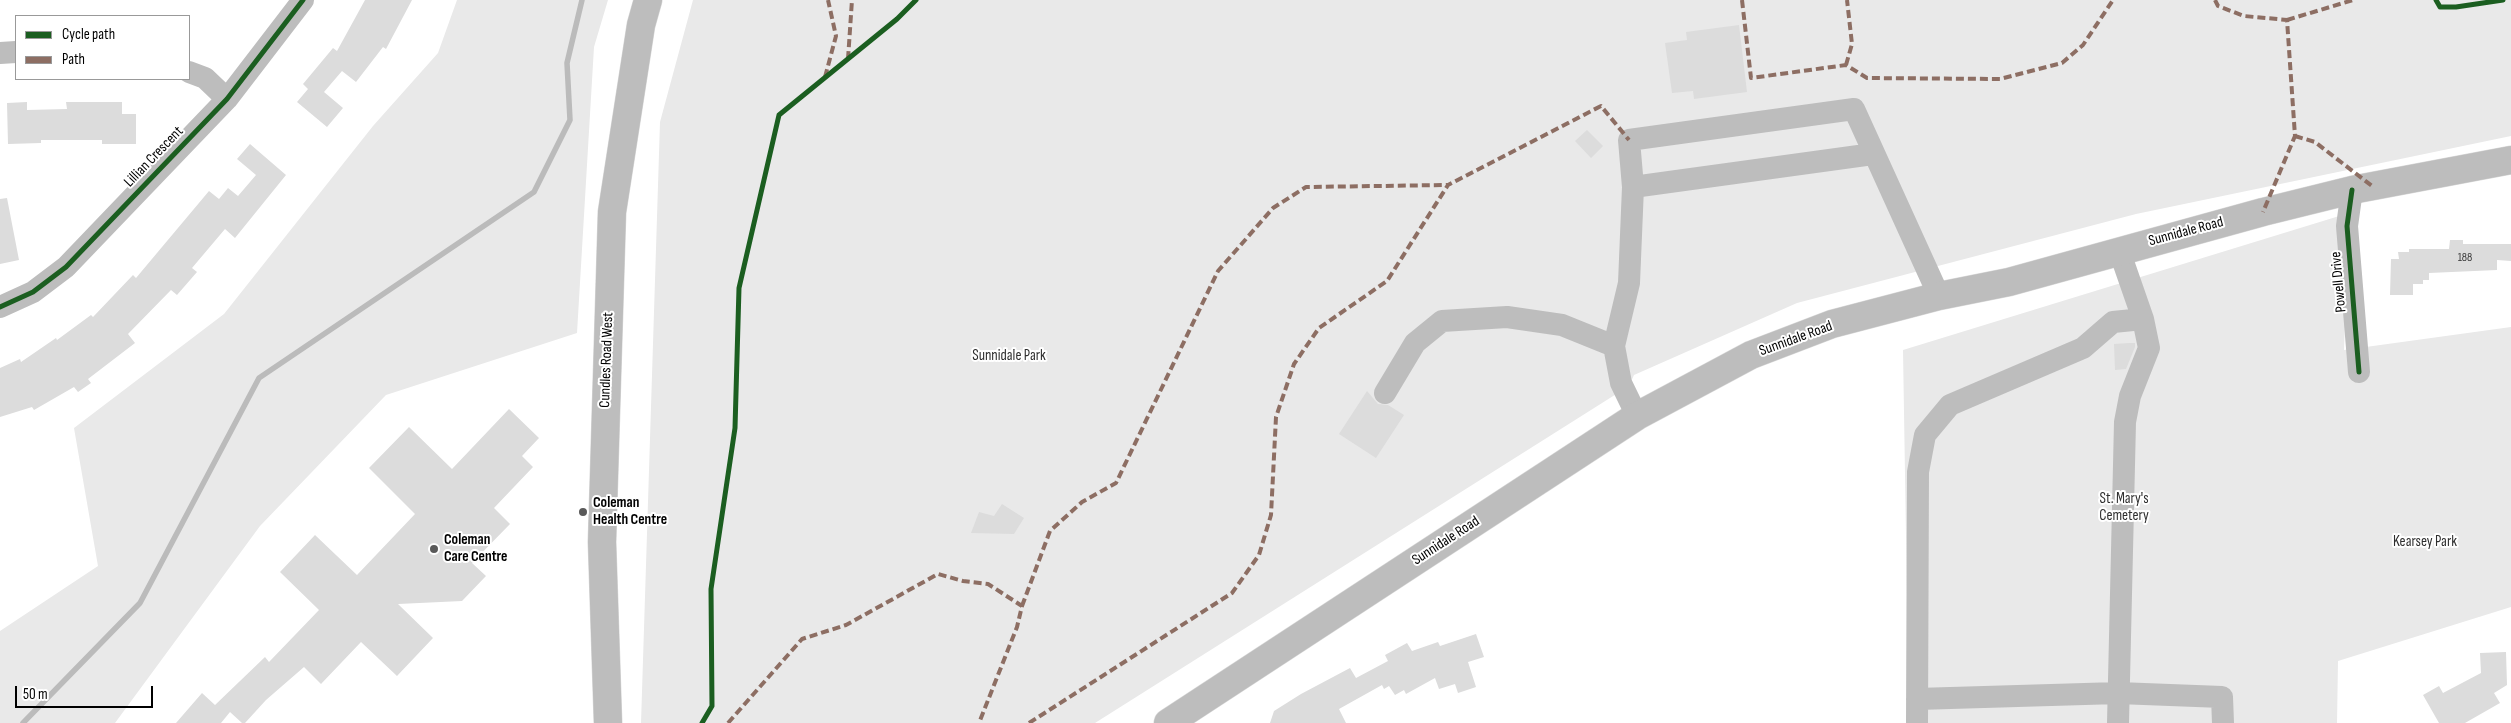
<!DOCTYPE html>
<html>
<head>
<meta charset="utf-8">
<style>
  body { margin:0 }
  #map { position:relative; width:2511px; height:723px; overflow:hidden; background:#fff; font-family:"Sofia Sans Condensed",sans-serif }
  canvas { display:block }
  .legend { position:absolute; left:15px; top:15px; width:175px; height:65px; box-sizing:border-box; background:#fff; border:1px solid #999; margin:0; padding:6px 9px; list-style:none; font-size:15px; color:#000 }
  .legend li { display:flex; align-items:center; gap:10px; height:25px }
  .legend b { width:25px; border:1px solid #999 }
  .scale { position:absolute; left:15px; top:686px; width:138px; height:22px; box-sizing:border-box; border:2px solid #000; border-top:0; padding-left:6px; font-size:15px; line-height:18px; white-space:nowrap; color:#000; -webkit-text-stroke:4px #fff; paint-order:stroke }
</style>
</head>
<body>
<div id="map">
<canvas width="2511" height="723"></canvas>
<ul class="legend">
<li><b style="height:6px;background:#1b5e20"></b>Cycle path</li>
<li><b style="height:6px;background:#8d6e63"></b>Path</li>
</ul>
<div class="scale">50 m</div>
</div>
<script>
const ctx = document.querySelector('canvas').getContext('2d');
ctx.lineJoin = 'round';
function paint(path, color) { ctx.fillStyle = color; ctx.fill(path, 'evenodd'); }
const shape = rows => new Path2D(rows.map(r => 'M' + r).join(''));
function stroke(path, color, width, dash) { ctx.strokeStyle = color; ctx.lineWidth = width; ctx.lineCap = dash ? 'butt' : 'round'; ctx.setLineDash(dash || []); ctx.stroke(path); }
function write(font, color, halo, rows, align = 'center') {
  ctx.font = font + ' "Sofia Sans Condensed",sans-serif'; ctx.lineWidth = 4; ctx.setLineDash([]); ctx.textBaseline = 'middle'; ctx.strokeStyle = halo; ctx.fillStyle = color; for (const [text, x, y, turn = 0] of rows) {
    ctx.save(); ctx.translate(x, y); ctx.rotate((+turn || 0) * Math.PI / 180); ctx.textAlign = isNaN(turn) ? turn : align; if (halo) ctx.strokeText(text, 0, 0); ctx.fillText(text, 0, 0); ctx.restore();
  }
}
paint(shape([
  [457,0,608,0,594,47,577,333,386,395,260,526,115,723,0,723,0,631,98,566,74,428,224,314,373,126,438,53],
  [693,0,2511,0,2511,136,2136,214,1797,303,1634,375,1629,386,1095,723,641,723,660,122],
  [2349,213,2344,350,2511,327,2511,607,2338,661,2337,723,1909,723,1903,350]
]), '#e9e9e9');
stroke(shape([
  [23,723,140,603,259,378,534,192,570,120,567,63,582,0]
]), '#bbb', 5.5);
paint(shape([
  [365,0,412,0,386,49,383,47,356,82,342,71,324,92,343,108,327,127,297,102,308,89,303,84,333,48,337,51],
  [1739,25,1747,92,1694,99,1693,91,1672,93,1665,43,1687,40,1686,32],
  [27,102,27,110,67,109,66,102,122,102,122,114,136,114,136,144,102,144,102,140,41,140,41,143,8,144,7,103],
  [1587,130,1603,146,1591,158,1575,141],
  [250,144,286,175,235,238,225,229,192,268,197,272,177,295,171,290,128,334,135,343,88,379,91,383,78,392,74,387,34,410,32,407,0,417,0,368,20,359,21,362,56,338,57,340,91,315,93,317,133,275,136,278,209,191,219,199,228,188,238,196,256,175,237,159],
  [7,198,19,260,0,264,0,199],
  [2450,240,2463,240,2463,244,2511,244,2511,261,2497,260,2497,270,2429,273,2429,280,2423,280,2423,284,2413,284,2413,295,2390,295,2391,259,2399,259,2398,252,2409,252,2409,249,2449,249],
  [2129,343,2135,343,2135,347,2126,369,2115,370,2114,344],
  [1367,391,1378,404,1388,405,1404,415,1376,458,1339,434],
  [509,409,539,438,522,456,533,467,494,508,510,524,472,563,486,576,462,601,398,604,433,638,397,676,361,642,321,684,304,667,266,700,245,723,242,723,230,712,221,723,176,723,202,693,215,705,265,657,269,662,319,610,280,572,315,535,357,575,415,514,369,468,409,427,452,469],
  [1002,504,1024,518,1014,534,971,533,979,512,994,516],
  [1476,634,1484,657,1468,662,1476,687,1458,693,1455,684,1439,689,1435,678,1406,694,1404,690,1395,695,1389,686,1384,689,1382,685,1339,709,1346,723,1270,723,1274,711,1301,694,1350,668,1356,678,1388,661,1385,655,1407,643,1412,651,1438,642,1440,646],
  [2506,652,2507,685,2494,693,2500,703,2465,723,2439,723,2423,695,2439,686,2443,693,2481,673,2480,653]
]), '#dcdcdc');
const major = shape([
  [608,723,602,542,612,212,641,25,648,0],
  [1168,723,1637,416,1751,355,1832,324,1939,296,2009,282,2263,212,2352,190,2511,160]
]);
stroke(major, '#dbdbdb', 29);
stroke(shape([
  [0,53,16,52],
  [189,72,205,78,227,99],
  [1633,187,1873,154],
  [2352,190,2347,226,2359,372],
  [0,307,33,292,66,267,227,99,303,0],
  [1614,346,1629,283,1633,187,1629,140,1854,109,1939,296],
  [1385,393,1415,343,1442,321,1507,317,1562,325,1614,346,1621,383,1637,416],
  [1917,699,2118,693,2222,697,2223,723],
  [1917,723,1918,472,1925,435,1950,405,2083,348,2113,322,2143,319],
  [2118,723,2125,422,2130,396,2149,348,2143,319,2119,250]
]), '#bdbdbd', 22);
stroke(major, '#bdbdbd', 28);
stroke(shape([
  [1742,0,1751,78,1846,65,1867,78,2000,79,2062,63,2083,45,2113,0],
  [2215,0,2218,6,2244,16,2287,20,2295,136,2263,212],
  [2287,20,2353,0],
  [848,59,852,0],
  [1846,65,1852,44,1847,0],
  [825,77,836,36,828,0],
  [2295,136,2315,142,2372,186],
  [1022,606,1050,531,1082,502,1116,483,1218,271,1273,208,1306,187,1448,185],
  [728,723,802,639,846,625,938,574,963,581,988,584,1022,606,1017,627,979,723],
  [1029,723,1232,593,1259,555,1271,515,1276,417,1294,364,1319,328,1387,281,1448,185,1601,106,1629,140]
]), '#8d6e63', 4, [8, 4]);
stroke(shape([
  [2436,0,2440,7,2456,7,2503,0],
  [2352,190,2347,226,2359,372],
  [0,307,33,292,66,267,227,99,303,0],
  [702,723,712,706,711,589,735,428,739,288,779,115,897,19,916,0]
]), '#1b5e20', 5);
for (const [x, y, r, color] of [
  [583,512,5,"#595959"],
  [434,549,5,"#595959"]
]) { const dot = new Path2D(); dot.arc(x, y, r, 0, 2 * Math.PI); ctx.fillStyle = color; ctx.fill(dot); stroke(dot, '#fff', 2); }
write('12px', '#373737', null, [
  ["188",2465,258]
]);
write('15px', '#000', '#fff', [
  ["Lillian Crescent",154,157,-46],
  ["Sunnidale Road",2186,232,-15],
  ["Powell Drive",2339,282,-95],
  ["Sunnidale Road",1796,339,-20],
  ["Cundles Road West",607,360,-88],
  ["Sunnidale Road",1446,541,-33]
]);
write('15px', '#2e2e2e', '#fff', [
  ["Sunnidale Park",1009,356],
  ["St. Mary's",2124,499],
  ["Cemetery",2124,516],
  ["Kearsey Park",2425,542]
]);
write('bold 15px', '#000', '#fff', [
  ["Coleman",593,503],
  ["Health Centre",593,520],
  ["Coleman",444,540],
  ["Care Centre",444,557]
], 'left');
</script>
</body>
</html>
